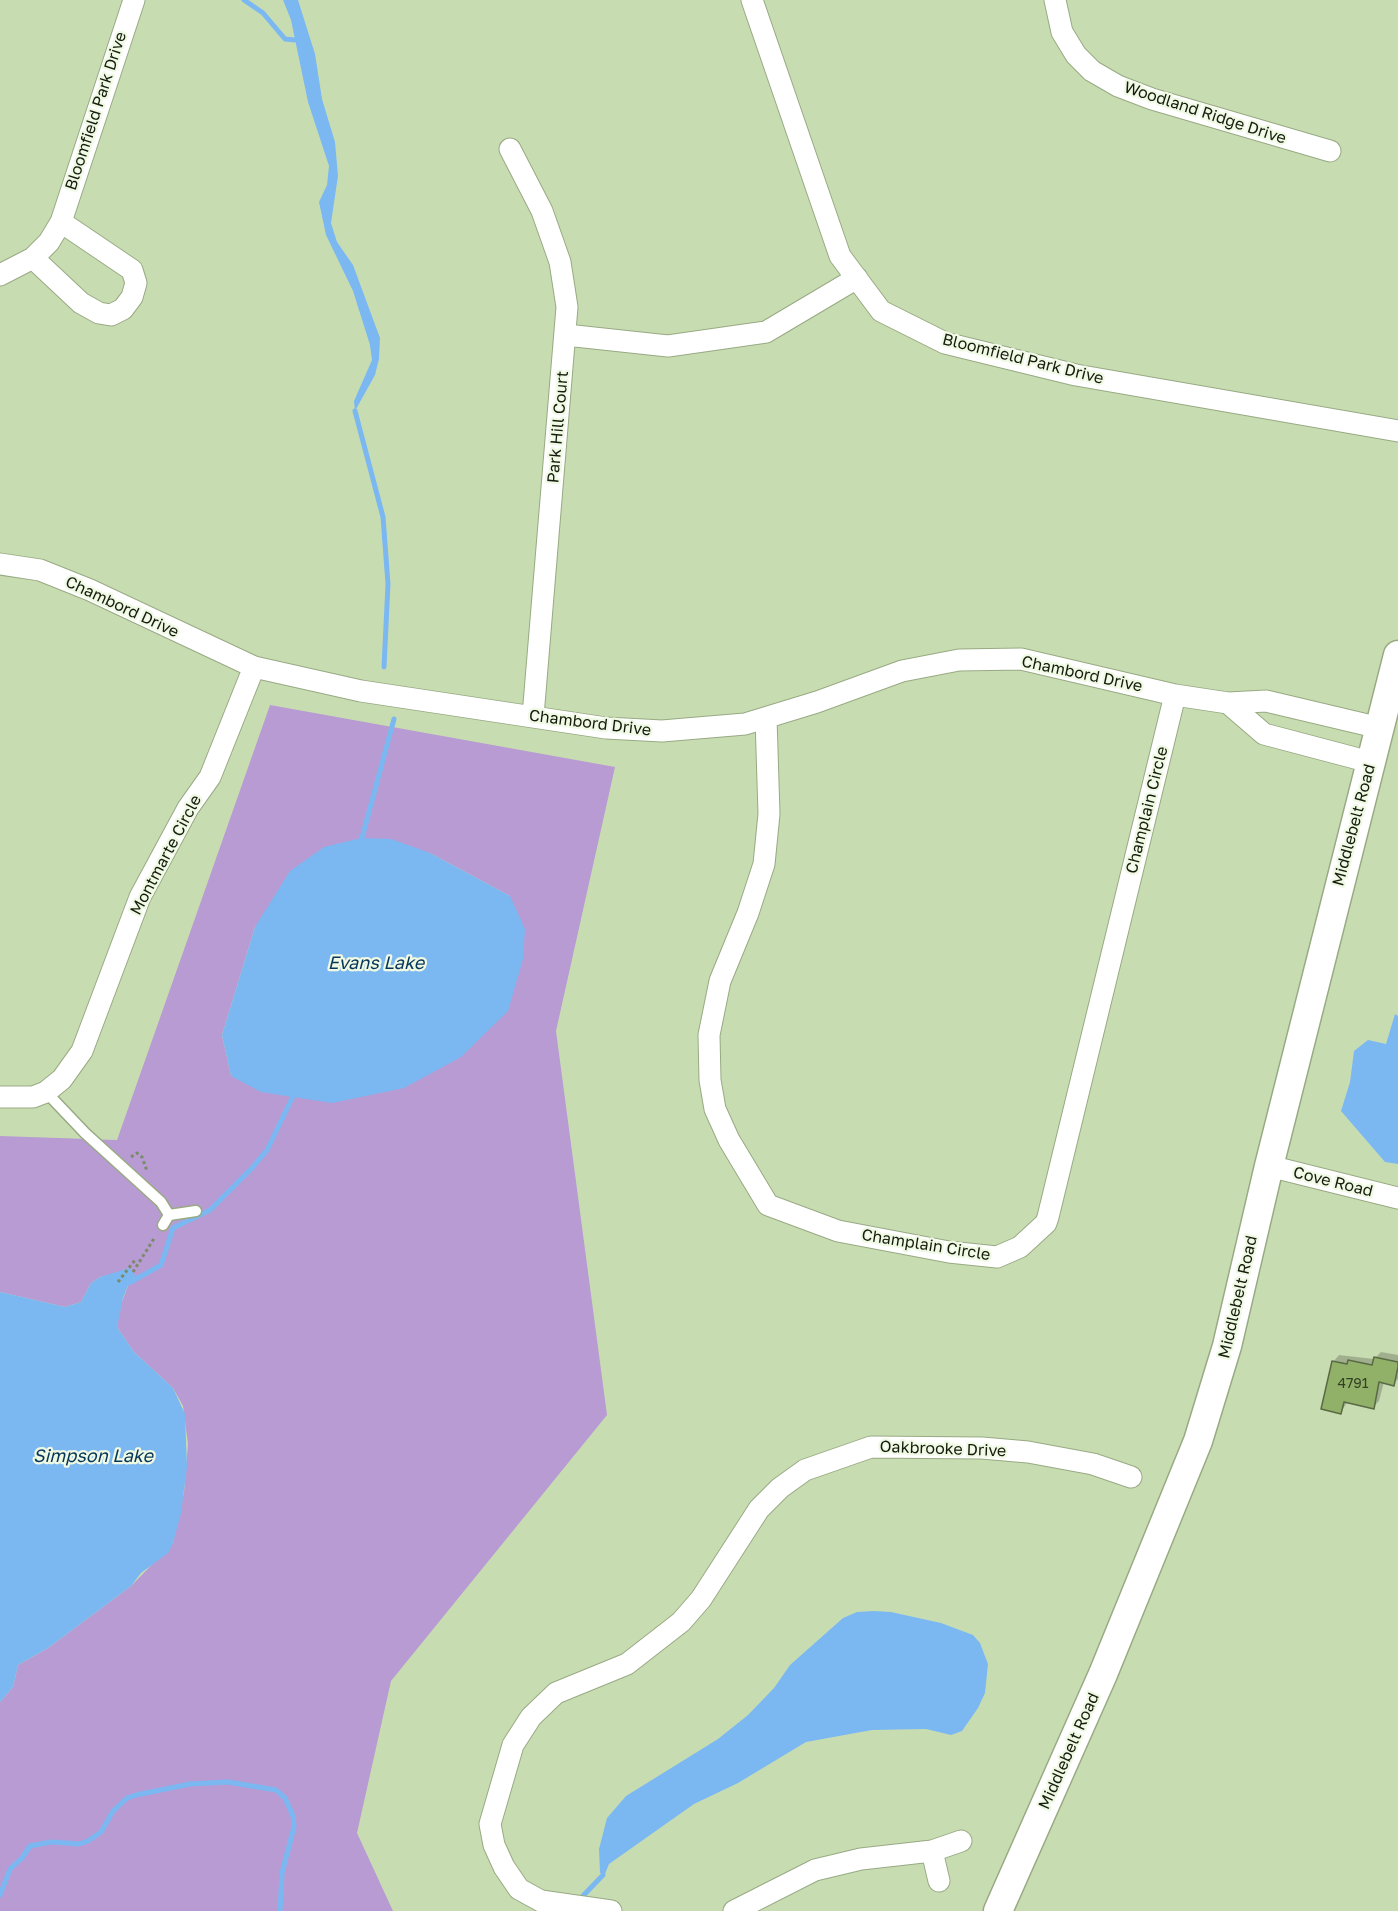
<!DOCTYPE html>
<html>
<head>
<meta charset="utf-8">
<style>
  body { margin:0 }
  canvas { display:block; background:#c8dcb2 }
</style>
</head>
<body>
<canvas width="1398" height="1911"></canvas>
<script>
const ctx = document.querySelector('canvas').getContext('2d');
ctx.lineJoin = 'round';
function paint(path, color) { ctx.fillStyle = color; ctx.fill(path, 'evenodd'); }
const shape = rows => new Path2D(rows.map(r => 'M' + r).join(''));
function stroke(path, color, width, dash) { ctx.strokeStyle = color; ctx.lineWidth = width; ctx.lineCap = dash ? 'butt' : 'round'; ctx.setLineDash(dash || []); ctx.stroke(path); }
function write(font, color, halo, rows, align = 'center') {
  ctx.font = font + ' "Golos Text",sans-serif'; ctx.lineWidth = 4.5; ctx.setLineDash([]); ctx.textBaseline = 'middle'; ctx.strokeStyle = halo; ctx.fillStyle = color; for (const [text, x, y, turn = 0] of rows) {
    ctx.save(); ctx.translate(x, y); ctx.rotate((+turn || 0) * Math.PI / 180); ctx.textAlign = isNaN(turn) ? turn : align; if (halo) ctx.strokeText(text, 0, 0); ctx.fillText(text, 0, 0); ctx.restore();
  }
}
paint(shape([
  [270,705,615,767,556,1031,607,1415,391,1681,357,1833,393,1911,0,1911,0,1702,13,1687,18,1665,48,1648,131,1586,173,1543,184,1492,188,1444,183,1406,173,1388,134,1352,117,1327,119,1310,129,1283,108,1275,100,1277,91,1283,81,1302,65,1307,0,1292,0,1136,117,1140],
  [430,853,510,896,231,1076,222,1035,255,927]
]), '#b89bd2');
paint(shape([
  [283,0,298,0,315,54,322,99,335,142,338,176,331,223,337,242,353,265,380,338,379,359,375,375,355,411,354,401,372,360,370,345,353,291,326,235,319,202,327,185,329,166,308,102,291,20],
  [361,838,391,839,430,853,510,896,525,929,523,959,508,1011,461,1057,404,1088,332,1103,261,1092,231,1076,222,1035,255,927,290,871,324,847],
  [1395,1014,1398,1016,1398,1164,1385,1162,1341,1111,1350,1082,1354,1051,1368,1040,1386,1044],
  [129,1268,136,1276,129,1283,123,1298,117,1327,134,1352,173,1388,185,1414,187,1467,181,1513,173,1543,168,1553,141,1573,131,1586,48,1648,18,1665,13,1687,0,1702,0,1292,65,1307,81,1302,91,1283,100,1277],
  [874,1611,891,1612,941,1623,973,1635,980,1643,988,1664,985,1693,978,1708,962,1731,951,1735,926,1729,872,1730,806,1742,738,1783,694,1804,609,1864,605,1874,600,1873,599,1849,607,1818,626,1796,718,1739,748,1715,774,1688,790,1665,843,1618,857,1612]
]), '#7bb8f2');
paint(shape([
  [1381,1352,1398,1355,1398,1379,1393,1384,1384,1382,1379,1401,1373,1407,1348,1401,1341,1412,1333,1362,1339,1355,1374,1359]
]), '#0003');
stroke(shape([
  [244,0,263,13,285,39,295,40],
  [355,411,383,517,388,584,384,667],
  [360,845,394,719],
  [129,1283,161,1265,173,1228,210,1210,252,1168,267,1150,295,1092],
  [0,1895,10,1869,22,1858,30,1846,51,1842,79,1844,88,1841,101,1832,113,1811,127,1798,136,1795,190,1784,228,1782,276,1790,285,1798,293,1816,294,1827,282,1873,280,1911],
  [579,1900,603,1875]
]), '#7bb8f2', 5);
const building = shape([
  [1374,1357,1398,1362,1398,1367,1394,1386,1379,1382,1374,1409,1344,1402,1341,1414,1321,1409,1332,1361,1347,1364,1348,1360,1372,1365,1374,1357]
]);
paint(building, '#91b169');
stroke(building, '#5a6a45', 1.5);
const lane = shape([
  [46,1092,85,1133,161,1202,169,1215,163,1225],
  [169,1215,196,1211]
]);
const street = shape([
  [752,0,840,256,881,311,945,343,1076,375,1398,431],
  [1055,0,1062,32,1076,55,1092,71,1118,86,1152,99,1330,151],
  [510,149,542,211,560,262,567,307,533,716],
  [33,258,81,303,99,313,111,315,123,309,132,297,136,283,132,270,61,222],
  [0,275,33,258,49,242,61,222,134,0],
  [566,335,668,346,766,332,857,278],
  [0,564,40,570,90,590,254,667,361,691,606,728,662,731,745,724,817,702,902,671,959,660,1021,659,1175,695,1228,703,1266,701,1380,728],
  [1228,703,1264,734,1370,762],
  [766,718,769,814,764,864,748,913,720,981,709,1035,710,1080,715,1109,729,1140,768,1205,838,1231,949,1252,997,1257,1020,1247,1046,1223,1048,1217,1175,695],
  [0,1097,33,1097,46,1092,62,1079,82,1051,140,897,188,808,210,777,254,667],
  [1269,1166,1398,1198],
  [932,1851,939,1881],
  [611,1911,541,1901,519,1889,504,1867,494,1845,490,1824,513,1745,531,1717,556,1693,627,1664,681,1622,701,1599,759,1509,780,1488,805,1470,871,1447,982,1448,1028,1452,1093,1464,1131,1477],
  [734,1911,815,1870,861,1859,932,1851,961,1841]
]);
const secondary = shape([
  [998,1911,1103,1674,1198,1441,1227,1346,1269,1166,1398,655]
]);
stroke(lane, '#98aa83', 13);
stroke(street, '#98aa83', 23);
stroke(secondary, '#98aa83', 31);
stroke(shape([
  [131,1157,137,1153,142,1157,147,1171],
  [133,1272,155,1237],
  [118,1282,135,1260]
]), '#7b8a6b', 3, [3, 3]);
stroke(lane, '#fff', 10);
stroke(street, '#fff', 21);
stroke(secondary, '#fff', 28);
write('14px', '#344124', null, [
  ["4791",1353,1384]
]);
write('16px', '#151c0d', '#eff9e4', [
  ["Bloomfield Park Drive",96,111,-72],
  ["Woodland Ridge Drive",1205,113,18],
  ["Bloomfield Park Drive",1023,359,14],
  ["Park Hill Court",558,427,-85],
  ["Chambord Drive",122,607,25],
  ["Chambord Drive",1082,674,12],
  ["Chambord Drive",590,723,7],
  ["Champlain Circle",1147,810,-76],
  ["Middlebelt Road",1354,825,-75],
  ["Montmarte Circle",166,855,-62],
  ["Cove Road",1333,1182,14],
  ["Champlain Circle",926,1245,9],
  ["Middlebelt Road",1238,1297,-77],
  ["Oakbrooke Drive",943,1449,2],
  ["Middlebelt Road",1069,1751,-66]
]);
write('italic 18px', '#07365a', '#eff9e4', [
  ["Evans Lake",376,963],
  ["Simpson Lake",93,1456]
]);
</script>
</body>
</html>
